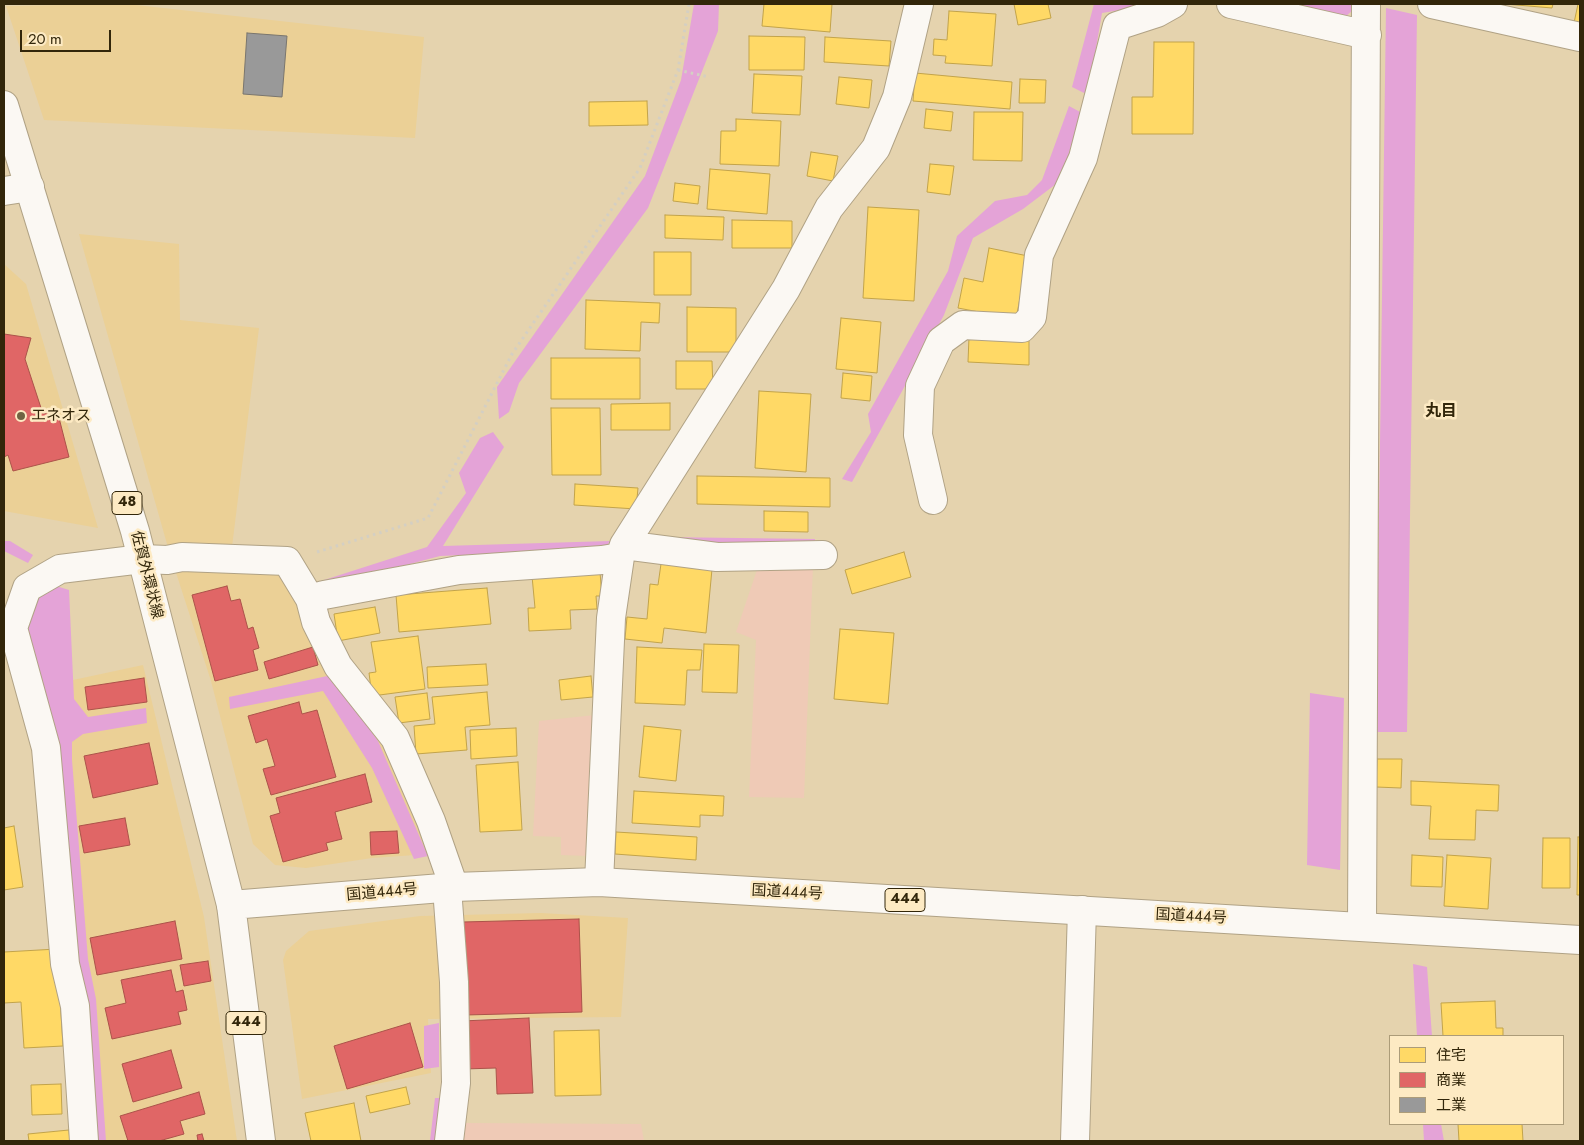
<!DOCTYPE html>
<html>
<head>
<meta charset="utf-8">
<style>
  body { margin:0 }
  #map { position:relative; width:1584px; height:1145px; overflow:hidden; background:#e5d3ae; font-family:Jost,"Noto Sans JP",sans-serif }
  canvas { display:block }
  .frame { position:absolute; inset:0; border:5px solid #32260a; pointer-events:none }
  .legend { position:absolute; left:1389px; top:1035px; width:175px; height:90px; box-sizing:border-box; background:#fdeac3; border:1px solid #ac9c79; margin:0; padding:6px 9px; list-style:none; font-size:15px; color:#32260a }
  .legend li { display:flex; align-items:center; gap:10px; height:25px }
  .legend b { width:25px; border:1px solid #ac9c79 }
  .scale { position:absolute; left:20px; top:30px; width:91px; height:22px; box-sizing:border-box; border:2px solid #32260a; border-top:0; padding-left:6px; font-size:15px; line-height:18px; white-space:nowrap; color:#32260a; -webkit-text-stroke:4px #fdeac3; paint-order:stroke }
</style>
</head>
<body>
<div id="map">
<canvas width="1584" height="1145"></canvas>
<div class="frame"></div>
<ul class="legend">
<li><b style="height:14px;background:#ffd966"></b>住宅</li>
<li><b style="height:14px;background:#e06666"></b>商業</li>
<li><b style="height:14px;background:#999"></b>工業</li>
</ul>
<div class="scale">20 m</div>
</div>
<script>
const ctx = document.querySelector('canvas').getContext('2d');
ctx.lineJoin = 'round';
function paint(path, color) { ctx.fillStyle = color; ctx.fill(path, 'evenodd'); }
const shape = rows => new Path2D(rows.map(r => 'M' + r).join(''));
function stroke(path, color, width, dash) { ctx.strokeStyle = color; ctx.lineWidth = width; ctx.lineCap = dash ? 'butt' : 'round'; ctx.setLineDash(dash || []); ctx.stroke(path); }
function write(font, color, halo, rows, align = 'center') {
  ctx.font = font + ' Jost,"Noto Sans JP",sans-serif'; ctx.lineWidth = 5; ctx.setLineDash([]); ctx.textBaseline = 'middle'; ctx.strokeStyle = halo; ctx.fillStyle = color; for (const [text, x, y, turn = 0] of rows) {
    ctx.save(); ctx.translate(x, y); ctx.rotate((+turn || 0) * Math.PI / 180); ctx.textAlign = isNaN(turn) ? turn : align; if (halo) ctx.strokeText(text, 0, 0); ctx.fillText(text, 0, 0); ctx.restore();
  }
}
paint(shape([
  [127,4,424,37,415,138,44,120,6,6],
  [79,234,179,244,180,320,259,328,232,547,277,554,385,738,430,854,372,858,306,868,275,865,253,844,211,681,169,551],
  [4,264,26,284,98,528,4,511],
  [143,665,204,917,237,1141,102,1141,59,683],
  [541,913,628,918,621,1017,428,1019,431,1073,302,1099,283,960,286,951,309,931,420,916]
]), '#ebd096');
paint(shape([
  [759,564,813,565,804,798,749,797,756,640,736,632],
  [595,715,588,856,561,855,561,837,533,836,539,721],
  [465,1123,641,1124,644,1141,462,1141]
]), '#efcab6');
paint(shape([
  [694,4,719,4,718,31,648,208,519,383,509,412,499,419,497,387,645,176,681,80],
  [1094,4,1156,4,1102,13,1088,95,1072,87],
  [1286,4,1351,4,1352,11,1346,16],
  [1386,8,1417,15,1407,732,1376,732],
  [1069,106,1082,113,1060,181,1023,209,973,238,944,315,852,482,842,479,871,432,868,414,948,271,957,236,995,201,1027,195,1042,180],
  [493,432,504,447,443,546,610,541,605,549,440,556,327,586,321,581,427,547,466,493,459,473,480,438],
  [662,537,815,539,814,546,659,542],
  [4,541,10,541,33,555,28,563,4,551],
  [53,585,69,590,74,699,88,717,146,708,147,723,83,734,72,742,72,760,88,959,96,999,106,1141,94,1141,27,628,37,594],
  [332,675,378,741,428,856,414,859,372,768,323,691,230,709,229,697],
  [1310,693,1344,698,1340,870,1307,865],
  [1413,964,1427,967,1432,1036,1417,1036],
  [439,1023,439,1067,424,1069,424,1026],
  [435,1098,444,1098,439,1141,430,1141],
  [1423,1124,1441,1124,1444,1141,1424,1141]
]), '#e4a3d7');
const homes = shape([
  [764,4,832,4,830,32,762,26,764,4],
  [1014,4,1048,4,1051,18,1018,25,1014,4],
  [1505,4,1553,4,1552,8,1505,4],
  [1578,4,1580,4,1580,24,1574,23,1578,4],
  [949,11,996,14,992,66,945,63,946,56,933,55,934,39,947,40,949,11],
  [749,36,805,37,804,70,749,70,749,36],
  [825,37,891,41,889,66,824,62,825,37],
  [1154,42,1194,42,1193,134,1132,134,1132,97,1153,97,1154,42],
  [915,73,1012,82,1010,109,913,101,915,73],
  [754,74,802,76,800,115,752,113,754,74],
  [839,77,872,80,869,108,836,104,839,77],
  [1020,79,1046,80,1045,103,1019,103,1020,79],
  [647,101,648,125,589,126,589,102,647,101],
  [926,109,953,112,951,131,924,128,926,109],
  [974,112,1023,112,1022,161,973,160,974,112],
  [736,119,781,121,779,166,720,164,721,131,736,131,736,119],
  [811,152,838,156,833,181,807,176,811,152],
  [930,164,954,166,950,195,927,192,930,164],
  [710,169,770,174,767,214,707,209,710,169],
  [675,183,700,186,698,204,673,201,675,183],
  [868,207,919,210,914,301,863,298,868,207],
  [665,215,724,217,723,240,665,238,665,215],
  [732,220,792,221,792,248,732,248,732,220],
  [989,248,1028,256,1016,319,958,308,964,278,983,282,989,248],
  [654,252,691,252,691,295,654,295,654,252],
  [586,300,660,303,659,323,641,322,640,351,585,349,586,300],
  [687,307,736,308,736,352,687,352,687,307],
  [841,318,881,322,877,373,836,369,841,318],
  [969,337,1029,339,1029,365,968,362,969,337],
  [551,358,640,358,640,399,551,399,551,358],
  [676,361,712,361,713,389,676,389,676,361],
  [843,373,872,376,870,401,841,398,843,373],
  [759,391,811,394,806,472,755,468,759,391],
  [670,403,670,430,611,430,611,404,670,403],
  [551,408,600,408,601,475,552,475,551,408],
  [697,476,830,478,830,507,697,504,697,476],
  [575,484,638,488,636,509,574,505,575,484],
  [764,511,808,512,808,532,764,531,764,511],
  [904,552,911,577,852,594,845,570,904,552],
  [661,564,712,569,706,633,664,628,662,643,625,639,627,617,647,619,650,584,658,585,661,564],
  [600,572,602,596,596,596,597,609,570,610,571,629,529,631,528,608,535,608,532,576,600,572],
  [487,588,491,624,399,632,396,595,487,588],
  [375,607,380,633,338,641,334,614,375,607],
  [840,629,894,633,888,704,834,699,840,629],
  [418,636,425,689,372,696,369,673,376,672,371,642,418,636],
  [704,644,739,645,737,693,702,692,704,644],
  [637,647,702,650,700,670,687,670,685,705,635,703,637,647],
  [486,664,488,685,428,688,427,667,486,664],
  [591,676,593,697,561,700,559,680,591,676],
  [487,692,490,725,465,727,467,750,416,754,414,726,435,724,432,697,487,692],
  [427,693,430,719,399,723,395,697,427,693],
  [644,726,681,730,676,781,639,777,644,726],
  [516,728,517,756,471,759,470,730,516,728],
  [1377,759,1402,759,1401,788,1376,787,1377,759],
  [518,762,522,830,480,832,476,765,518,762],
  [1411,781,1499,785,1498,811,1476,810,1475,840,1429,839,1431,806,1411,805,1411,781],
  [634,791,724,796,723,816,700,815,700,827,632,823,634,791],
  [14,826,23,887,4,890,4,828,14,826],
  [616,832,697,837,696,860,615,854,616,832],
  [1578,837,1580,837,1580,895,1577,895,1578,837],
  [1543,838,1570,838,1570,888,1542,888,1543,838],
  [1412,855,1443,857,1442,887,1411,886,1412,855],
  [1447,855,1491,858,1488,909,1444,906,1447,855],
  [57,949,63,1046,24,1048,21,1002,4,1003,4,952,57,949],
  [1495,1001,1496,1028,1503,1028,1503,1036,1443,1036,1441,1003,1495,1001],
  [599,1030,601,1095,555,1096,554,1031,599,1030],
  [61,1084,62,1114,32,1115,31,1085,61,1084],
  [406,1087,410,1104,370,1113,366,1096,406,1087],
  [354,1103,361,1141,311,1141,305,1113,354,1103],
  [1458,1124,1522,1124,1523,1141,1459,1141,1458,1124],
  [69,1130,70,1141,29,1141,28,1134,69,1130]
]);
paint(homes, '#ffd966');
stroke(homes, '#c2a34a', 1);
const shops = shape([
  [4,334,31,338,25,359,43,414,57,410,69,457,13,471,8,455,4,457,4,334],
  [227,586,231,601,240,599,248,629,253,627,259,648,253,650,258,670,215,681,192,595,227,586],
  [313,647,318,665,269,679,264,662,313,647],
  [144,678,147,702,88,710,85,687,144,678],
  [299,702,302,714,317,710,336,777,271,795,263,769,275,766,267,739,256,743,248,716,299,702],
  [149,743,158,784,93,798,84,756,149,743],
  [365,774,372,802,335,812,342,839,326,843,328,850,283,862,270,816,280,813,276,798,365,774],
  [125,818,130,845,84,853,79,826,125,818],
  [397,831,399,853,371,855,370,832,397,831],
  [579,919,582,1012,465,1015,463,922,579,919],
  [175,921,182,959,97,975,90,938,175,921],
  [208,961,211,981,184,986,180,965,208,961],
  [171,970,176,992,183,990,187,1010,178,1012,181,1024,112,1039,105,1008,126,1003,121,980,171,970],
  [529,1018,533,1093,497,1094,496,1068,464,1069,462,1021,529,1018],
  [410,1023,423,1067,347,1089,334,1046,410,1023],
  [171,1050,182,1088,133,1102,122,1064,171,1050],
  [199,1092,205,1114,180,1121,184,1134,159,1141,128,1141,120,1116,199,1092],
  [202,1134,204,1141,196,1141,198,1141,197,1135,202,1134]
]);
paint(shops, '#e06666');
stroke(shops, '#ac534a', 1);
const industry = shape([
  [247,33,287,36,282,97,243,94,247,33]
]);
paint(industry, '#999');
stroke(industry, '#7a766e', 1);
const minor = shape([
  [1231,4,1367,35],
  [1432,4,1580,37],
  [4,191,30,187],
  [933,500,918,435,920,386,941,341,963,325,1022,328,1032,317,1039,255,1083,158,1117,26,1157,13,1173,4],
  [624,545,717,557,823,555],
  [599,882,611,618,620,557,624,545,786,289,829,208,876,148,897,97,919,4],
  [454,887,431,821,395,738,338,666,316,622,310,599,324,595,459,570,602,560,620,557],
  [447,888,454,982,456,1083,449,1141],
  [1362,927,1366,4],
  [84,1141,75,1006,65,964,46,748,13,628,27,588,60,569,142,559,167,560,182,557,287,561,310,599],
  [1075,1141,1082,910]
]);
const major = shape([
  [4,105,135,531,231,905]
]);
const highway = shape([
  [261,1141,231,905,454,887,599,882,1580,940]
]);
stroke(minor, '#b0a285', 30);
stroke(major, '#b0a285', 30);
stroke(highway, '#b0a285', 30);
stroke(shape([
  [678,70,709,77],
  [317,552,428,518,512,354,640,168,678,70,689,4]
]), '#d4cfc3', 3, [2.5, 4]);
stroke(minor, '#fbf8f3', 28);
stroke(major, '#fbf8f3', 28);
stroke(highway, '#fbf8f3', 28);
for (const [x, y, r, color] of [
  [21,416,5,"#716343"]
]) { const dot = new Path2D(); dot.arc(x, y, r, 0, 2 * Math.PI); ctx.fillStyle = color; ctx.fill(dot); stroke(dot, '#fdeac3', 2); }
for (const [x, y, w] of [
  [127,503,30],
  [905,900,40],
  [246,1023,40]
]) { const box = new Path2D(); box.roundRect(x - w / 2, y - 11.5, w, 23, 4); ctx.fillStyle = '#fdeac3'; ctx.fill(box); stroke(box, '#32260a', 1); }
write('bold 14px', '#32260a', null, [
  ["48",127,503],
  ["444",905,900],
  ["444",246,1023]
]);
write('15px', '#32260a', '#fdeac3', [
  ["エネオス",31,416]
], 'left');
write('15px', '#32260a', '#fdeac3', [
  ["佐賀外環状線",146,575,76],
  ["国道444号",382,893,-5],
  ["国道444号",787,893,3],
  ["国道444号",1191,917,3]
]);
write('bold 16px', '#32260a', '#fdeac3', [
  ["丸目",1441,412]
]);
</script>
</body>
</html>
